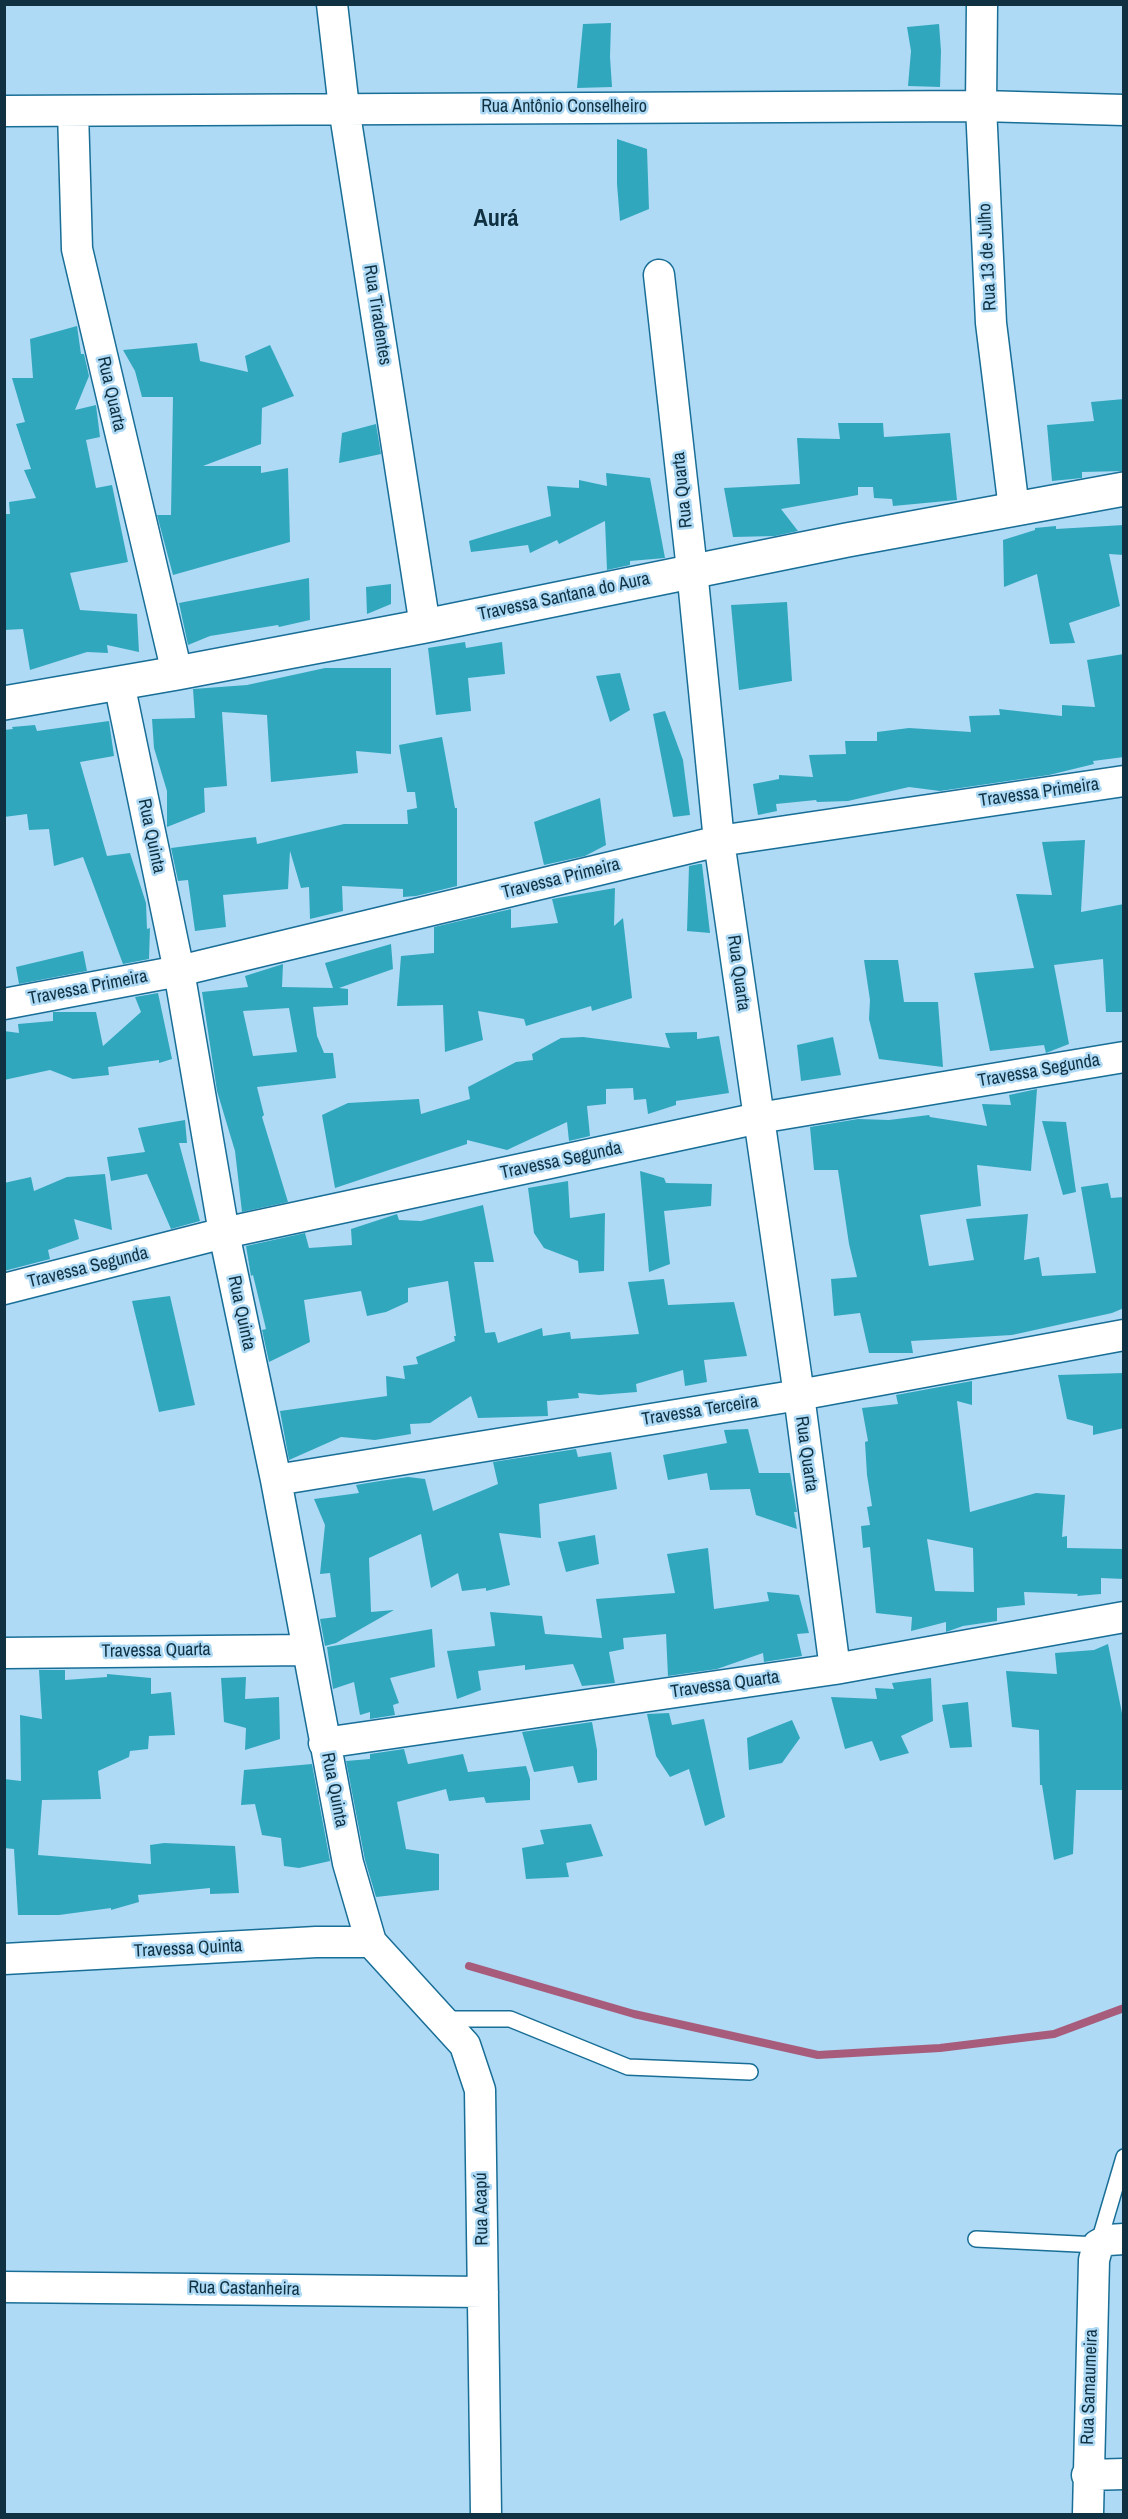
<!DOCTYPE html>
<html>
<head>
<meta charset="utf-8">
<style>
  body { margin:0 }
  #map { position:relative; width:1128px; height:2519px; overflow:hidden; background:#aedaf5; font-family:"Archivo Narrow",sans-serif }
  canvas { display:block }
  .frame { position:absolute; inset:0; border:6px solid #103142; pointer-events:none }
</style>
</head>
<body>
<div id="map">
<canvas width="1128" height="2519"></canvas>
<div class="frame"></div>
</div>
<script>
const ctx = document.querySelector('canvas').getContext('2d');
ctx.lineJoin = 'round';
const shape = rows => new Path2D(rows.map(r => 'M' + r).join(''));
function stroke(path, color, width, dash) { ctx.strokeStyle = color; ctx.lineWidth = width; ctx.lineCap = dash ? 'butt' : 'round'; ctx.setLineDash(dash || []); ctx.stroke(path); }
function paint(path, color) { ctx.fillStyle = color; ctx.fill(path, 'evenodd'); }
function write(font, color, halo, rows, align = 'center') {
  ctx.font = font + ' "Archivo Narrow",sans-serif'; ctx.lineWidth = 5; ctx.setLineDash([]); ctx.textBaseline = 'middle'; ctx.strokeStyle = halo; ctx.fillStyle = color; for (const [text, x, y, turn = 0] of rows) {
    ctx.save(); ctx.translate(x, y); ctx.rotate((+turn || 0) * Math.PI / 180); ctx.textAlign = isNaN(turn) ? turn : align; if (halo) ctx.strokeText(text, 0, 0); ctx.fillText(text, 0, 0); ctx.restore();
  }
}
stroke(shape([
  [469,1966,634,2014,818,2055,940,2048,1054,2034,1124,2008]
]), '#a85c7c', 8);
paint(shape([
  [611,23,610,57,612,87,577,88,583,24],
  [939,24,941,51,940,87,908,86,911,51,907,27],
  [617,139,647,149,649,209,620,221,617,184],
  [77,326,81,354,84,354,89,376,75,410,96,405,100,437,86,440,96,488,112,485,128,562,70,573,80,610,137,614,139,652,107,645,108,653,87,652,30,670,23,629,4,630,4,514,10,514,9,502,36,498,24,470,31,469,16,424,25,422,12,378,33,378,30,339],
  [197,343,200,361,248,372,245,356,270,345,294,396,262,408,261,444,203,466,261,466,261,473,288,468,290,542,173,575,157,515,171,515,173,397,142,397,135,371,123,350],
  [1124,399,1124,471,1082,472,1082,478,1052,481,1047,425,1094,421,1091,402],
  [838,423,883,423,884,437,950,433,957,500,893,506,892,499,874,498,873,487,858,487,858,495,781,509,798,531,775,536,733,537,724,488,800,484,797,438,840,439],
  [376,424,381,454,339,463,342,433],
  [606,473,650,478,665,558,630,561,630,565,607,570,605,521,559,544,557,540,530,553,528,545,471,552,469,541,551,516,547,486,579,488,579,480,607,486],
  [1124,525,1124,555,1109,554,1120,606,1069,623,1075,643,1050,644,1037,574,1004,587,1003,540,1035,530,1035,528,1056,526,1056,529],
  [309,578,310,620,279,627,278,625,210,636,188,645,179,603],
  [391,584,391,604,367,614,366,587],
  [787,602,792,681,739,690,731,605],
  [465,642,466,648,502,642,505,674,468,678,471,711,436,715,428,648],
  [1124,654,1124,757,1093,761,1094,764,1049,775,940,791,909,787,848,801,817,802,816,800,776,804,777,811,758,815,753,784,779,779,779,775,813,777,809,755,846,754,845,741,877,741,877,732,909,728,971,732,969,716,1000,715,999,709,1062,716,1062,705,1095,707,1087,660],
  [325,668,391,668,391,754,356,751,358,773,271,782,267,715,222,712,227,786,204,788,205,812,167,827,167,791,154,748,152,719,195,718,193,689,247,685],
  [620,673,630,710,610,722,596,676],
  [665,711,683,760,690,815,673,817,653,714],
  [109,721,114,756,80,762,107,856,130,853,146,903,147,929,150,928,149,959,123,964,83,857,54,866,49,829,29,830,27,814,4,817,4,730,13,729,12,727,35,725,37,731],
  [442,737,455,808,457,808,457,886,416,896,403,897,403,889,342,886,343,911,310,919,309,887,301,888,290,851,288,889,223,895,226,927,195,931,188,880,178,881,171,848,256,837,257,844,344,824,408,824,407,810,417,808,415,792,407,792,399,745],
  [600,798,606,845,585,856,544,865,534,822],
  [1085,840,1081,912,1124,904,1124,1012,1106,1012,1103,959,1054,965,1069,1044,1046,1053,1044,1045,990,1051,974,973,1034,968,1016,894,1052,895,1042,842],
  [699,864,702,864,710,933,687,931,689,866],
  [615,888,614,926,623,918,632,998,592,1011,591,1006,526,1026,524,1019,478,1011,483,1040,445,1052,443,1005,397,1006,401,956,434,953,434,927,511,909,511,928,558,923,552,899],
  [391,944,393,969,339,988,348,989,348,1005,313,1007,317,1036,324,1053,333,1053,336,1078,257,1087,264,1115,262,1117,288,1202,242,1212,235,1151,217,1091,202,992,248,987,245,976,283,964,282,987,333,988,325,963],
  [289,1008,297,1052,253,1056,243,1011],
  [83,951,87,971,19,984,16,967],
  [864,960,898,960,904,1002,938,1002,943,1067,879,1059,869,1019,870,1000],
  [158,993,172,1059,159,1063,159,1060,108,1067,109,1075,73,1079,50,1070,4,1080,4,1031,19,1033,18,1024,53,1021,53,1012,96,1012,103,1046,141,1012,135,997],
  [697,1032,697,1039,719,1036,729,1093,676,1101,676,1105,648,1114,646,1099,634,1100,633,1088,606,1089,606,1104,587,1106,590,1136,569,1141,567,1122,507,1150,467,1140,467,1144,335,1188,322,1115,348,1103,419,1099,421,1114,470,1099,468,1087,516,1062,533,1060,532,1054,561,1038,583,1037,670,1048,665,1033],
  [833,1037,841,1075,801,1081,797,1045],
  [1037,1089,1031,1171,977,1165,981,1206,920,1215,929,1266,974,1260,966,1219,1028,1214,1024,1260,1039,1257,1042,1276,1096,1273,1081,1187,1108,1183,1111,1198,1124,1197,1124,1308,1112,1313,1012,1335,911,1341,913,1353,869,1353,860,1313,834,1316,831,1279,857,1277,849,1244,838,1170,814,1170,810,1127,858,1119,889,1120,929,1115,930,1117,987,1126,982,1104,1011,1105,1009,1095],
  [185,1120,187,1143,179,1143,200,1221,171,1229,147,1174,111,1181,107,1157,145,1152,138,1128],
  [1042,1121,1066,1122,1076,1192,1063,1195],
  [640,1171,664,1178,666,1183,712,1184,711,1206,664,1211,670,1264,649,1272],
  [105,1174,112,1230,74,1219,79,1239,48,1250,50,1259,4,1271,4,1183,31,1177,34,1191,67,1177],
  [568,1181,570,1218,605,1213,604,1271,579,1273,578,1261,544,1248,534,1233,528,1188],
  [483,1205,494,1262,474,1262,485,1333,495,1332,498,1343,542,1328,543,1336,570,1332,571,1339,639,1334,628,1282,664,1279,668,1305,734,1302,747,1356,704,1360,707,1382,685,1386,683,1370,636,1384,637,1392,599,1395,578,1393,579,1398,547,1401,548,1416,478,1418,471,1396,430,1423,410,1424,411,1434,375,1440,341,1437,289,1460,280,1411,387,1396,386,1376,405,1379,403,1366,418,1364,416,1357,455,1341,454,1336,456,1336,448,1281,408,1288,408,1302,386,1312,367,1316,361,1291,304,1300,310,1342,269,1362,262,1330,266,1329,253,1275,251,1276,246,1246,305,1233,309,1248,352,1245,351,1229,397,1214,399,1220,421,1221],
  [170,1296,195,1405,159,1412,132,1301],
  [1124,1373,1124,1428,1093,1435,1093,1426,1067,1419,1058,1375],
  [972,1381,972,1405,957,1401,970,1512,1036,1493,1065,1495,1062,1537,1067,1536,1067,1548,1124,1549,1124,1579,1101,1578,1101,1594,1077,1596,1078,1594,1024,1592,1025,1605,997,1608,997,1621,963,1626,946,1632,946,1622,911,1631,912,1617,876,1613,870,1547,863,1548,861,1526,870,1525,867,1507,872,1506,867,1475,865,1442,868,1441,862,1408,898,1404,896,1395],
  [927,1539,973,1548,974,1592,935,1591],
  [748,1429,759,1473,790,1473,797,1512,794,1512,797,1529,756,1515,750,1489,710,1490,707,1473,668,1480,663,1455,727,1443,724,1430],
  [576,1449,578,1457,611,1452,617,1489,539,1504,541,1538,499,1533,510,1585,486,1591,486,1588,462,1591,458,1573,431,1588,421,1534,369,1558,371,1612,394,1610,336,1643,325,1646,320,1619,336,1617,330,1573,320,1574,325,1525,314,1499,359,1493,356,1485,380,1481,408,1477,425,1479,433,1511,498,1484,493,1462],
  [595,1535,599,1564,566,1572,558,1542],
  [708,1548,714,1609,769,1601,767,1592,799,1595,809,1633,797,1634,802,1656,764,1662,763,1653,717,1669,668,1676,666,1634,623,1638,624,1649,609,1652,615,1683,582,1686,573,1664,525,1670,525,1665,478,1671,481,1690,457,1699,447,1651,495,1646,490,1612,542,1616,545,1634,602,1638,596,1599,675,1593,667,1554],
  [432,1629,435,1667,390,1678,399,1703,393,1705,395,1715,370,1719,370,1712,360,1715,354,1682,333,1689,327,1647],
  [1108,1644,1124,1723,1124,1790,1076,1790,1073,1854,1054,1860,1042,1785,1040,1785,1039,1730,1012,1727,1006,1671,1057,1674,1055,1653,1094,1650],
  [39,1670,65,1670,65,1680,107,1677,107,1674,151,1678,151,1694,171,1692,175,1735,149,1736,148,1749,130,1751,129,1757,98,1771,101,1799,42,1800,38,1855,151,1864,150,1845,164,1843,235,1846,239,1893,210,1894,210,1888,138,1895,139,1902,111,1910,111,1908,59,1915,18,1915,14,1849,4,1848,4,1779,21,1781,20,1715,42,1719],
  [246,1677,245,1699,279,1697,280,1739,245,1750,246,1728,224,1722,221,1678],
  [931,1678,933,1721,901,1736,909,1753,880,1761,872,1741,845,1749,831,1697,877,1699,875,1688,894,1689,892,1683],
  [968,1702,972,1747,950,1748,942,1705],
  [669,1713,672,1725,704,1719,725,1817,705,1826,689,1769,670,1777,656,1756,647,1714],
  [792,1720,800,1738,782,1763,749,1770,747,1738],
  [592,1722,597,1750,597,1780,578,1783,573,1766,534,1772,522,1732],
  [404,1749,408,1764,463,1754,468,1772,526,1766,530,1779,530,1800,486,1803,484,1797,449,1801,446,1789,397,1802,406,1849,439,1854,439,1890,376,1897,365,1860,346,1761,370,1759,370,1754],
  [312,1764,330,1861,299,1868,284,1866,281,1838,262,1835,255,1804,241,1805,244,1770],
  [591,1824,603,1856,566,1863,569,1877,526,1879,522,1848,544,1844,540,1830]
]), '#31a7be');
const service = shape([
  [441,2019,510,2019,628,2067,750,2072],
  [976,2239,1098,2245,1124,2157]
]);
const minor = shape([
  [332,4,344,108,425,626],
  [982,4,981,106,991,323,1014,509],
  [4,111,981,106,1124,110],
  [73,111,77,249,177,673],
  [659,275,692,570,719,841,799,1395,835,1669],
  [119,683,179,971,224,1233,276,1480,348,1863,371,1942,465,2045,480,2090,486,2514],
  [4,1004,179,971,719,841,1124,781],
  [4,1289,224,1233,759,1118,1124,1057],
  [276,1480,799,1395,1124,1335],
  [4,1653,308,1650],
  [324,1743,835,1669,1124,1617],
  [4,1959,316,1942,371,1942],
  [4,2287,483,2292],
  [1087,2475,1124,2474],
  [1088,2514,1094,2260,1098,2245,1108,2240,1124,2239]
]);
const tertiary = shape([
  [4,703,177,673,425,626,847,540,1124,489]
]);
stroke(service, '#186e96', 18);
stroke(minor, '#186e96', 33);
stroke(tertiary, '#186e96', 36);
stroke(service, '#fff', 15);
stroke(minor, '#fff', 30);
stroke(tertiary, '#fff', 33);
write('18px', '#103142', '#aedaf5', [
  ["Rua Antônio Conselheiro",564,107],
  ["Rua 13 de Julho",988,257,-93],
  ["Rua Tiradentes",377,315,81],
  ["Rua Quarta",111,394,77],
  ["Rua Quarta",683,490,-96],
  ["Travessa Santana do Aura",564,597,-12],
  ["Travessa Primeira",1039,793,-8],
  ["Rua Quinta",151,836,78],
  ["Travessa Primeira",561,879,-14],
  ["Rua Quarta",738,973,82],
  ["Travessa Primeira",88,988,-11],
  ["Travessa Segunda",1039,1071,-10],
  ["Travessa Segunda",561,1161,-12],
  ["Travessa Segunda",88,1268,-14],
  ["Rua Quinta",241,1313,78],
  ["Travessa Terceira",700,1411,-9],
  ["Rua Quarta",806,1454,82],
  ["Travessa Quarta",156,1651,-1],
  ["Travessa Quarta",725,1685,-8],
  ["Rua Quinta",334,1790,79],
  ["Travessa Quinta",188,1949,-3],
  ["Rua Acapú",482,2209,-91],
  ["Rua Castanheira",244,2289,1],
  ["Rua Samaumeira",1090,2387,-88]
]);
write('bold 24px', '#103142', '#aedaf5', [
  ["Aurá",496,220]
]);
</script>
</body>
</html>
